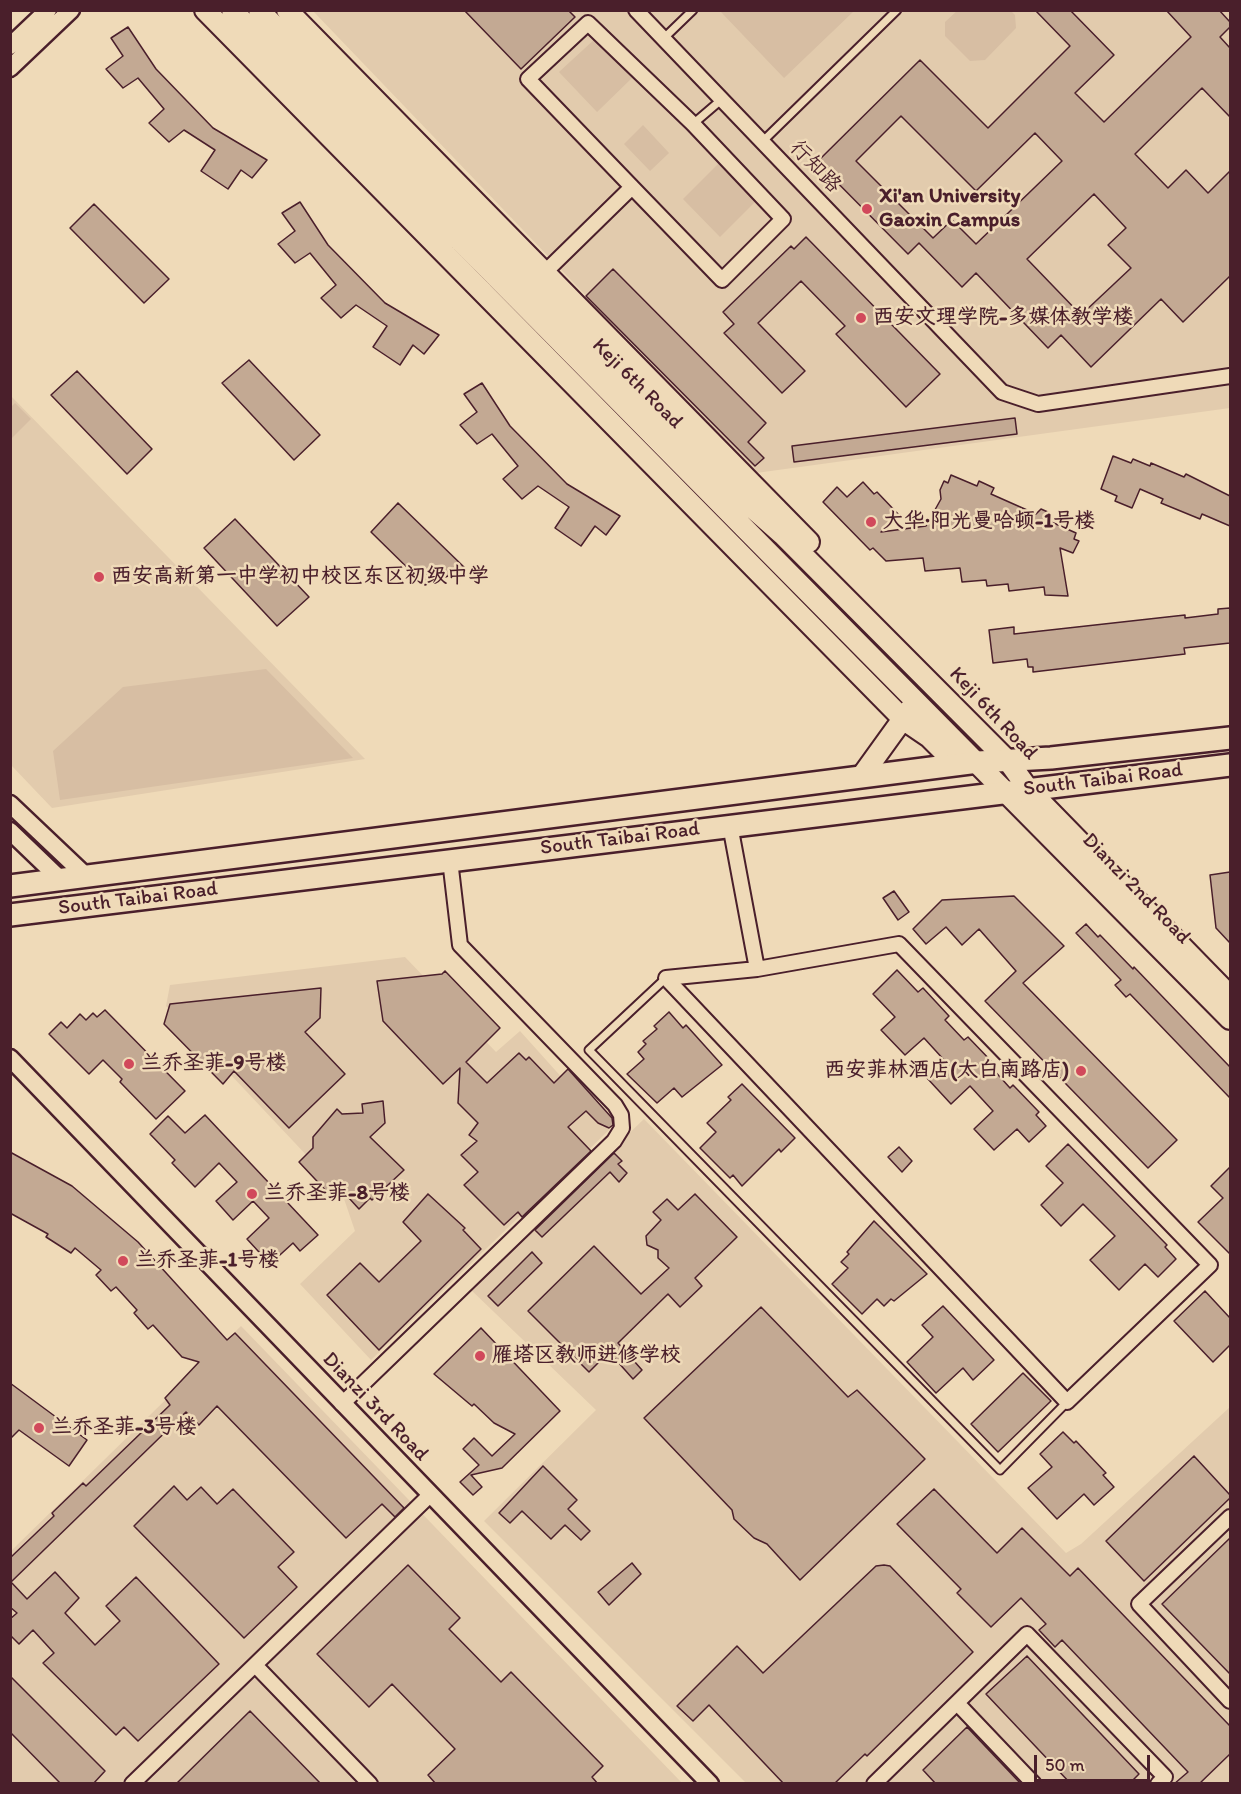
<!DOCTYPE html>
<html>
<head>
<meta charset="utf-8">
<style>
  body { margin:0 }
  #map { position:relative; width:1241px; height:1794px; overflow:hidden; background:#efdab8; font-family:Itim,sans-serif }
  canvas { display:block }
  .frame { position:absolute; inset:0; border:12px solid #4a1f2b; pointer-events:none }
  .scale { position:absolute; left:1034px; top:1755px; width:116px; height:27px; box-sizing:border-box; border:3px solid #4a1f2b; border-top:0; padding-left:8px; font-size:18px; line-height:21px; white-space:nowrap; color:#4a1f2b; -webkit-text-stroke:4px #efdab8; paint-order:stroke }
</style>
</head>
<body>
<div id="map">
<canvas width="1241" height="1794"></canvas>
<div class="frame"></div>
<div class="scale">50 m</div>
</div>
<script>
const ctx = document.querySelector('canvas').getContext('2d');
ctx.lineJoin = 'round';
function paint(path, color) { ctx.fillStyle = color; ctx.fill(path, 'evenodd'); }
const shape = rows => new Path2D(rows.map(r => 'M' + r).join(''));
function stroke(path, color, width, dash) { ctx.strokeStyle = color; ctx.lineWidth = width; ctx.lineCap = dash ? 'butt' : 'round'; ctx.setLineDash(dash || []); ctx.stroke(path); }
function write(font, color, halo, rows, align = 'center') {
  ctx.font = font + ' Itim,"LXGW WenKai TC",sans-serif'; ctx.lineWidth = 5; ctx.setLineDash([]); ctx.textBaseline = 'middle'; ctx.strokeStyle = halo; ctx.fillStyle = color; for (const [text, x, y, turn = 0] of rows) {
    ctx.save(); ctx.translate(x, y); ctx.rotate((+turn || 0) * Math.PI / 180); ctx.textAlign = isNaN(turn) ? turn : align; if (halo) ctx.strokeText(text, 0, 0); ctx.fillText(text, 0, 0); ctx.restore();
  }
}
paint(shape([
  [313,11,1230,11,1230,408,756,473],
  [10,395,365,759,52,808,11,765],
  [405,957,496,1052,520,1031,609,1130,371,1360,300,1284,355,1231,342,1193,166,1006,170,985],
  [644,1119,1066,1553,1081,1544,1230,1407,1230,1783,746,1783,484,1521,596,1410,469,1288],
  [241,1326,682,1783,11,1784,11,1551]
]), '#e2cbad');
paint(shape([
  [723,10,854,10,854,11,784,78,721,12],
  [958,10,1011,11,1015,15,1016,28,985,60,970,61,945,36,945,22],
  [596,38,633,77,597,112,559,72],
  [643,125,669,153,650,171,624,144],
  [719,163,756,201,720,237,683,199],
  [15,403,31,419,11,439,11,407],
  [266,669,353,758,60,800,53,751,123,687]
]), '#d7bea3');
const building = shape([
  [464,10,568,10,575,17,521,69,464,10],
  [1035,10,1070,10,1114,55,1075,93,1104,122,1191,37,1166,10,1219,10,1230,22,1230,27,1220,37,1230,48,1230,117,1202,88,1135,154,1168,188,1186,170,1208,193,1230,171,1230,276,1183,322,1161,299,1091,367,1061,335,1048,348,976,273,962,287,919,243,908,254,817,162,920,60,988,128,1070,46,1035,10],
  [901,116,976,191,1035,133,1062,161,976,244,952,220,933,238,856,161,901,116],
  [1094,194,1126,228,1108,245,1131,268,1081,315,1027,259,1094,194],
  [128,27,156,69,213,128,267,160,252,178,241,170,228,189,201,171,215,150,184,130,169,142,149,123,164,109,138,78,123,88,106,69,123,56,111,38,128,27],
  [300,202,328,245,385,303,439,335,424,354,413,345,400,365,373,347,387,326,356,305,341,318,321,298,336,285,310,253,295,263,278,244,295,231,282,213,300,202],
  [94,204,169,279,144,303,70,228,94,204],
  [806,237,940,374,906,407,836,334,845,326,801,281,758,323,805,371,782,393,724,333,734,324,723,312,791,246,794,249,806,237],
  [613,269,766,423,748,442,764,458,755,466,586,296,613,269],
  [249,360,320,435,294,460,222,383,249,360],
  [77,371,152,449,127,474,51,395,77,371],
  [482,383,510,426,567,484,620,516,606,535,595,526,581,546,555,528,569,507,538,486,522,499,503,479,518,466,492,434,477,444,460,425,477,412,464,394,482,383],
  [1015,418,1017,434,794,462,792,446,1015,418],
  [1113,456,1131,463,1133,459,1150,466,1151,463,1184,477,1186,474,1230,496,1230,526,1202,514,1200,519,1161,503,1163,499,1140,489,1132,508,1115,501,1117,496,1101,489,1113,456],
  [951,475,977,486,979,481,994,488,991,494,1036,514,1041,509,1050,513,1047,520,1076,533,1074,539,1079,541,1073,553,1060,548,1068,596,1045,595,1044,587,1009,591,1008,584,987,586,986,580,962,582,960,568,925,571,923,558,886,561,873,548,870,550,823,502,837,487,847,497,863,482,874,494,877,492,899,515,881,532,926,526,941,499,940,490,944,481,948,483,951,475],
  [398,503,466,569,425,585,371,532,398,503],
  [235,519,309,597,277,626,204,548,235,519],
  [1230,608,1230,643,1184,648,1185,654,1033,672,1033,667,1028,667,1027,659,993,663,989,630,1014,627,1014,634,1185,615,1185,618,1218,614,1218,609,1230,608],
  [1230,872,1230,943,1216,928,1210,875,1230,872],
  [894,891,909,912,898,920,883,898,894,891],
  [1014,896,1064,946,1023,983,1177,1140,1148,1168,985,1001,1016,971,979,929,962,945,946,927,926,944,913,929,942,900,1014,896],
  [1086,924,1098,937,1100,935,1133,969,1134,967,1230,1067,1230,1098,1130,994,1126,997,1115,985,1121,980,1076,933,1086,924],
  [897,970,918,992,923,988,949,1016,945,1020,964,1040,968,1037,994,1064,991,1067,1010,1088,1013,1085,1039,1112,1036,1115,1046,1126,1029,1142,1017,1129,994,1150,974,1129,993,1111,970,1086,951,1104,927,1078,945,1061,924,1038,905,1055,881,1030,895,1017,873,994,897,970],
  [445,971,500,1028,466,1062,487,1083,519,1053,526,1060,529,1057,554,1083,568,1069,612,1118,613,1125,609,1128,598,1123,586,1111,568,1127,591,1151,522,1217,518,1212,504,1225,464,1185,478,1172,461,1155,477,1141,469,1135,478,1123,458,1103,460,1068,443,1084,383,1021,377,981,442,974,445,971],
  [321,988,320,1018,305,1032,345,1074,289,1128,234,1071,223,1084,164,1024,170,1004,321,988],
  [105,1010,185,1091,156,1119,120,1082,122,1079,103,1060,89,1074,49,1034,61,1022,67,1028,80,1014,86,1020,93,1013,97,1017,105,1010],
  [669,1012,683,1028,686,1025,722,1065,682,1097,674,1088,657,1103,627,1074,644,1059,638,1052,646,1044,643,1041,657,1029,654,1026,669,1012],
  [742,1084,795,1138,781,1152,779,1149,742,1186,733,1175,730,1178,700,1148,716,1132,707,1123,731,1100,728,1097,742,1084],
  [383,1101,385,1123,370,1137,404,1170,372,1200,370,1198,359,1209,338,1186,330,1195,299,1162,313,1148,313,1137,337,1109,342,1114,363,1113,362,1104,383,1101],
  [205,1115,318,1235,300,1251,293,1243,270,1264,247,1239,269,1218,253,1201,233,1220,216,1201,237,1182,219,1163,195,1187,172,1163,175,1160,150,1134,168,1116,185,1133,205,1115],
  [1068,1144,1167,1245,1165,1247,1176,1259,1158,1277,1145,1264,1119,1290,1090,1260,1115,1236,1083,1204,1061,1226,1041,1205,1063,1183,1046,1166,1068,1144],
  [899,1147,912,1161,902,1172,888,1157,899,1147],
  [10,1152,72,1186,138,1242,227,1340,235,1333,404,1508,395,1517,382,1504,346,1538,217,1406,199,1425,186,1412,11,1582,27,1599,55,1572,79,1598,65,1613,95,1645,120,1621,106,1606,136,1577,219,1664,138,1741,124,1727,116,1735,43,1663,54,1653,33,1630,19,1644,10,1635,10,1619,17,1613,10,1607,10,1558,54,1516,52,1513,83,1483,86,1486,170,1405,165,1398,199,1362,182,1357,153,1325,148,1329,134,1313,137,1310,116,1287,111,1291,96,1275,101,1270,75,1248,71,1253,46,1237,48,1234,10,1213,10,1152],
  [614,1153,622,1161,618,1164,627,1173,619,1182,610,1172,542,1237,535,1230,614,1153],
  [1230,1167,1230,1254,1198,1222,1223,1198,1211,1186,1230,1167],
  [428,1194,465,1228,463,1230,481,1249,379,1350,327,1295,360,1263,379,1282,421,1241,403,1222,428,1194],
  [695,1194,737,1237,695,1278,702,1286,680,1307,668,1294,618,1343,642,1370,633,1379,609,1352,589,1372,528,1311,594,1246,641,1294,669,1268,658,1258,658,1250,647,1245,646,1236,661,1220,653,1212,667,1199,678,1210,695,1194],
  [874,1221,927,1274,894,1301,891,1299,884,1306,877,1299,862,1314,832,1284,848,1268,841,1262,849,1254,847,1252,874,1221],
  [532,1252,542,1263,498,1306,488,1296,532,1252],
  [1205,1291,1230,1318,1230,1345,1213,1362,1174,1321,1205,1291],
  [943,1306,994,1360,973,1380,963,1368,936,1393,907,1362,933,1337,922,1325,943,1306],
  [761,1307,848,1397,857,1390,925,1459,800,1580,767,1544,754,1538,734,1519,732,1510,644,1418,761,1307],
  [481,1328,560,1411,502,1468,471,1475,482,1487,473,1495,460,1482,479,1465,463,1449,474,1438,492,1456,515,1434,494,1423,474,1404,472,1406,434,1374,481,1328],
  [1023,1373,1051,1401,998,1452,971,1424,1023,1373],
  [10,1383,87,1440,69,1466,19,1430,10,1439,10,1383],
  [1063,1432,1074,1443,1076,1441,1106,1473,1103,1475,1114,1487,1094,1505,1084,1494,1057,1519,1028,1488,1052,1467,1040,1454,1063,1432],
  [1194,1456,1230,1495,1230,1498,1144,1581,1106,1541,1194,1456],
  [543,1466,577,1500,568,1509,590,1531,581,1540,565,1525,551,1539,522,1511,510,1523,499,1513,543,1466],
  [174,1486,187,1500,201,1487,217,1504,233,1489,294,1552,278,1567,297,1587,244,1638,134,1526,174,1486],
  [934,1489,997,1553,1022,1528,1070,1576,1078,1568,1230,1726,1230,1754,1199,1784,1174,1784,1188,1772,1062,1640,1055,1647,1039,1630,1046,1624,1021,1598,991,1627,957,1593,961,1589,897,1524,934,1489],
  [1230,1538,1230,1674,1162,1604,1230,1538],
  [632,1563,641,1574,609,1605,598,1592,632,1563],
  [408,1565,460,1618,449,1629,501,1682,511,1672,603,1766,592,1777,598,1784,436,1784,428,1775,455,1749,392,1684,369,1707,317,1654,408,1565],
  [884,1565,890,1566,973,1652,867,1756,865,1754,834,1784,784,1784,709,1705,693,1721,677,1706,737,1646,763,1673,876,1566,884,1565],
  [1027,1656,1139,1774,1129,1784,1071,1784,986,1694,1027,1656],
  [10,1676,105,1771,93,1784,61,1784,10,1732,10,1676],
  [250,1711,321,1784,176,1784,250,1711],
  [967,1727,1021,1784,936,1784,923,1770,967,1727]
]);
paint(building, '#c3a993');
stroke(building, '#4a1f2b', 1.5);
const service = shape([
  [663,39,693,10],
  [693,124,721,100],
  [762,142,897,10],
  [666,978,589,1050,1000,1470,1067,1402]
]);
const minor = shape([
  [636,10,1002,392,1038,404,1230,376],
  [539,278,632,187,722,280,783,219,693,124,588,23,528,79,632,187],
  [730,825,757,969,899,944,1210,1265,1067,1402,666,978,757,969],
  [342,1404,614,1141,622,1128,621,1115,615,1105,460,945,450,860],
  [1230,1517,1139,1604,1230,1701],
  [256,1666,370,1784],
  [957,1703,1034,1784],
  [132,1784,429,1496],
  [874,1784,1027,1634,1165,1777,1158,1784]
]);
const tertiary = shape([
  [10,46,48,10],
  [10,68,71,10],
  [10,804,87,877],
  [10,831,61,880],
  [10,1058,710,1784]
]);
const secondary = shape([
  [205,10,904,720,929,737,957,765],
  [232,10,1230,1019],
  [259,10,723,482,783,535,1008,761,1029,790,1230,996],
  [287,10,809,542],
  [861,777,910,709]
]);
const primary = shape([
  [10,886,978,762,1051,758,1230,738],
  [10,915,1230,765]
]);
stroke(service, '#4a1f2b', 11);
stroke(minor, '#4a1f2b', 18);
stroke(tertiary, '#4a1f2b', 21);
stroke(secondary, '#4a1f2b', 24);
stroke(primary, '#4a1f2b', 26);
stroke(service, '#efdab8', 7);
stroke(minor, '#efdab8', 14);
stroke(tertiary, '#efdab8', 16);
stroke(secondary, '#efdab8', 20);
stroke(primary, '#efdab8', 21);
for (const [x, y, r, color] of [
  [867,209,6,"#d1495b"],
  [861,318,6,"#d1495b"],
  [871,522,6,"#d1495b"],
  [99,577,6,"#d1495b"],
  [129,1064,6,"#d1495b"],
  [1081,1071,6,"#d1495b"],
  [252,1194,6,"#d1495b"],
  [123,1261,6,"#d1495b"],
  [480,1356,6,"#d1495b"],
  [39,1428,6,"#d1495b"]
]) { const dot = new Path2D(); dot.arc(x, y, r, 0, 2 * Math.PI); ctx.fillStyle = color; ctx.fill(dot); stroke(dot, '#efdab8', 2); }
write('21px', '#4a1f2b', '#efdab8', [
  ["行知路",815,167,46],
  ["Keji 6th Road",637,384,45],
  ["Keji 6th Road",993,714,47],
  ["South Taibai Road",1103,780,-7],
  ["South Taibai Road",620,839,-7],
  ["Dianzi 2nd Road",1136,889,46],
  ["South Taibai Road",138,899,-7],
  ["Dianzi 3rd Road",375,1407,46]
]);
write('bold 21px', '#4a1f2b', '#efdab8', [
  ["Xi'an University",879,197],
  ["Gaoxin Campus",879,221],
  ["西安文理学院-多媒体教学楼",873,318],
  ["大华·阳光曼哈顿-1号楼",883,522],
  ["西安高新第一中学初中校区东区初级中学",111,577],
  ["兰乔圣菲-9号楼",141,1064],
  ["西安菲林酒店(太白南路店)",1069,1071,"right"],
  ["兰乔圣菲-8号楼",264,1194],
  ["兰乔圣菲-1号楼",135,1261],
  ["雁塔区教师进修学校",492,1356],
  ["兰乔圣菲-3号楼",51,1428]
], 'left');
</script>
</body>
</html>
